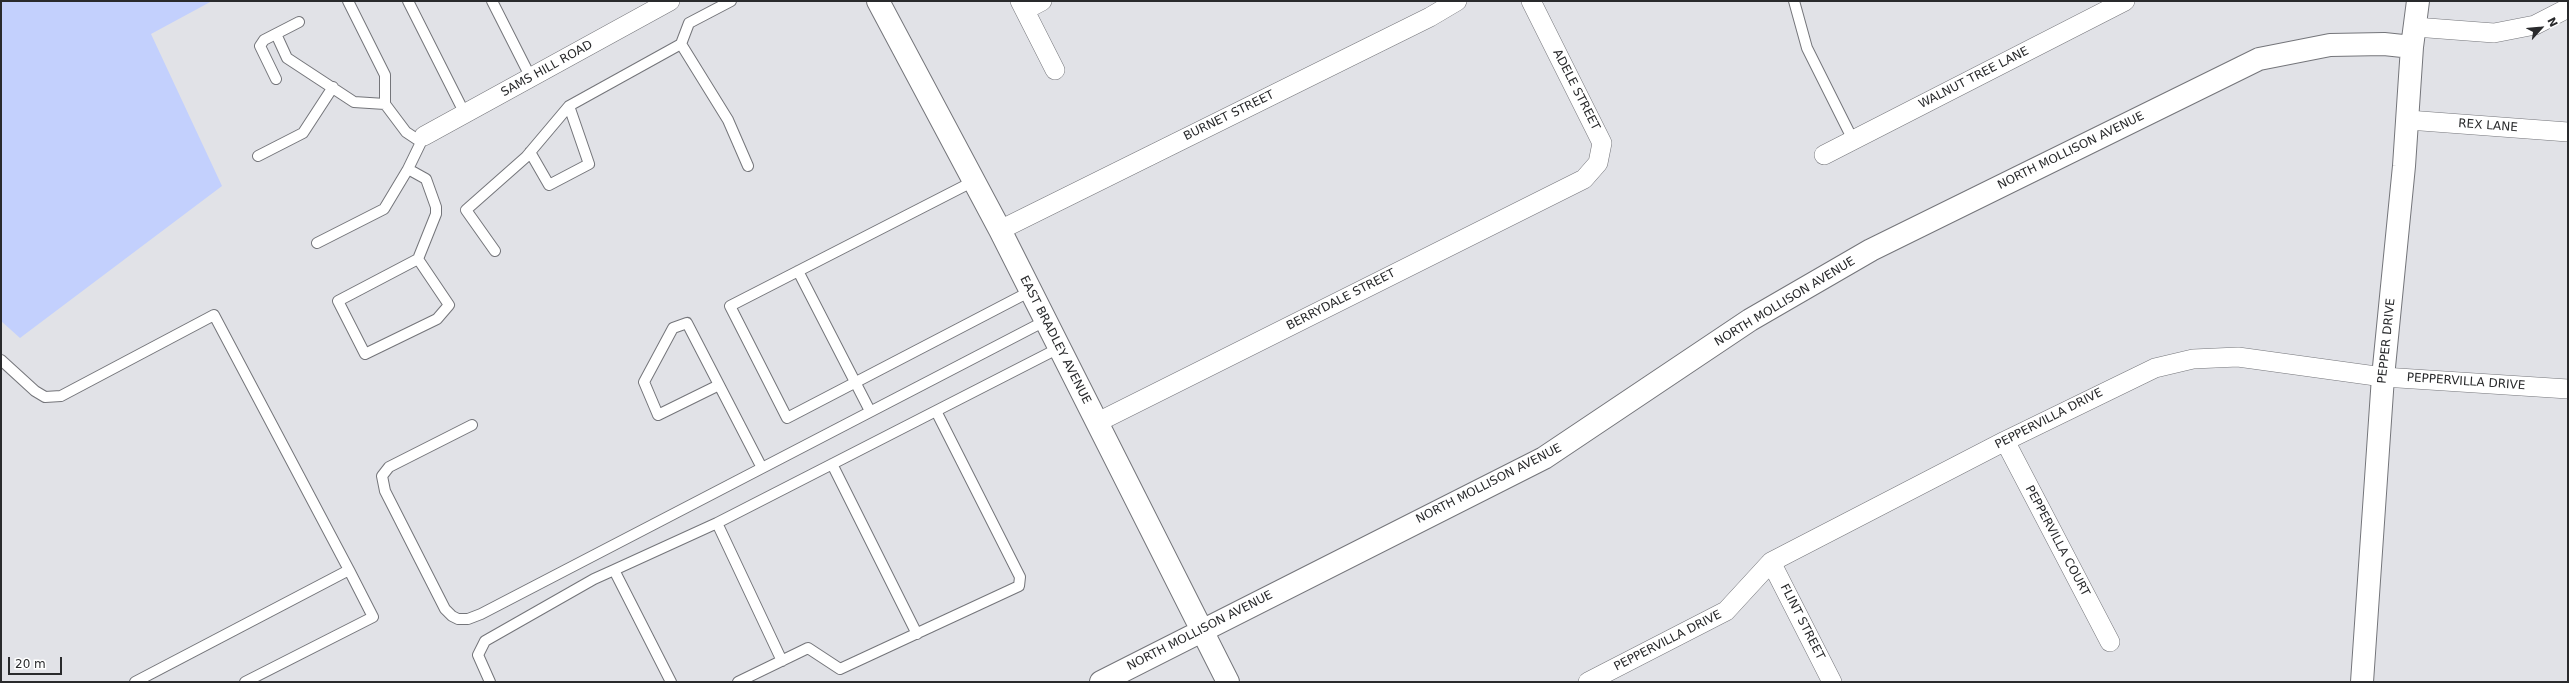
<!DOCTYPE html>
<html>
<head>
<meta charset="utf-8">
<style>
  body { margin:0 }
  #map { position:relative; width:2569px; height:683px; overflow:hidden; background:#e1e2e7; font-family:"DejaVu Sans",sans-serif }
  canvas { display:block }
  .frame { position:absolute; inset:0; border:2px solid #292a2c; pointer-events:none }
  .north { position:absolute; left:2521px; top:8px; width:40px; height:40px; -webkit-text-stroke:3px #fff; paint-order:stroke; rotate:63deg; font-size:11px; font-weight:700; line-height:16px; text-align:center; color:#292a2c }
  .north::after { content:''; display:block; margin:auto; width:14px; height:18px; background:#292a2c; clip-path:polygon(50% 0,100% 100%,50% 72%,0 100%) }
  .scale { position:absolute; left:8px; top:657px; width:54px; height:18px; box-sizing:border-box; border:2px solid #292a2c; border-top:0; padding-left:5px; font-size:12px; line-height:14px; white-space:nowrap; color:#292a2c; -webkit-text-stroke:3px #fff; paint-order:stroke }
</style>
</head>
<body>
<div id="map">
<canvas width="2569" height="683"></canvas>
<div class="frame"></div>
<div class="north">N</div>
<div class="scale">20 m</div>
</div>
<script>
const ctx = document.querySelector('canvas').getContext('2d');
ctx.lineJoin = 'round';
function paint(path, color) { ctx.fillStyle = color; ctx.fill(path, 'evenodd'); }
const shape = rows => new Path2D(rows.map(r => 'M' + r).join(''));
function stroke(path, color, width, dash) { ctx.strokeStyle = color; ctx.lineWidth = width; ctx.lineCap = dash ? 'butt' : 'round'; ctx.setLineDash(dash || []); ctx.stroke(path); }
function write(font, color, halo, rows, align = 'center') {
  ctx.font = font + ' "DejaVu Sans",sans-serif'; ctx.lineWidth = 3; ctx.setLineDash([]); ctx.textBaseline = 'middle'; ctx.strokeStyle = halo; ctx.fillStyle = color; for (const [text, x, y, turn = 0] of rows) {
    ctx.save(); ctx.translate(x, y); ctx.rotate((+turn || 0) * Math.PI / 180); ctx.textAlign = isNaN(turn) ? turn : align; if (halo) ctx.strokeText(text, 0, 0); ctx.fillText(text, 0, 0); ctx.restore();
  }
}
paint(shape([
  [1,1,212,1,151,34,222,186,20,338,1,321]
]), '#c3d0fd');
const lane = shape([
  [348,1,385,75,385,104,406,132,421,142],
  [408,1,465,114],
  [492,1,531,78],
  [1794,1,1807,48,1853,140],
  [276,34,287,58,354,102,385,104],
  [681,44,728,120,748,166],
  [276,79,260,46,264,40,299,22],
  [530,152,549,185,589,164,569,106],
  [258,156,303,133,333,87],
  [974,181,730,306,787,418,1029,292],
  [317,243,384,209,408,169],
  [495,251,466,210,526,157,569,106,681,44,689,23,731,1],
  [418,259,449,305,437,319,365,354,338,301,418,259,436,214,436,207,426,179,408,169,424,136],
  [798,271,870,411],
  [1,360,35,391,45,397,61,396,214,315,349,570],
  [719,385,658,415,644,382,673,328,687,323,762,468],
  [472,425,389,467,382,476,385,491,445,609,452,616,458,619,468,619,481,614,1045,321],
  [832,464,917,634],
  [717,523,782,661],
  [614,570,717,523,1059,348],
  [135,682,349,570,373,617,245,682],
  [490,682,478,655,485,641,594,579,614,570,671,682],
  [738,682,808,648,840,669,1019,586,1020,577,936,411]
]);
const street = shape([
  [1020,1,1055,70],
  [1025,10,1042,1],
  [2415,27,2494,33,2535,25,2568,8],
  [2408,120,2568,132],
  [424,136,670,1],
  [1824,155,2125,1],
  [1000,230,1430,17,1457,1],
  [1098,422,1584,179,1598,163,1602,143,1531,1],
  [2005,441,2110,642],
  [1771,562,1832,682],
  [1588,682,1726,611,1771,562,2005,441,2155,368,2193,359,2238,357,2383,377,2568,389]
]);
const secondary = shape([
  [878,1,1000,230,1228,682],
  [1101,682,1544,458,1750,320,1871,250,2259,59,2330,45,2384,44,2412,47],
  [2362,682,2383,377,2404,166,2412,47,2418,1]
]);
stroke(lane, '#74757a', 12);
stroke(street, '#74757a', 20);
stroke(secondary, '#74757a', 24);
stroke(lane, '#fff', 10);
stroke(street, '#fff', 19);
stroke(secondary, '#fff', 22);
write('12px', '#292a2c', '#fff', [
  ["SAMS HILL ROAD",547,69,-29],
  ["WALNUT TREE LANE",1974,78,-27],
  ["ADELE STREET",1576,90,63],
  ["BURNET STREET",1229,116,-26],
  ["REX LANE",2488,126,4],
  ["NORTH MOLLISON AVENUE",2071,151,-26],
  ["BERRYDALE STREET",1341,300,-27],
  ["NORTH MOLLISON AVENUE",1785,302,-31],
  ["EAST BRADLEY AVENUE",1055,340,63],
  ["PEPPER DRIVE",2387,341,-84],
  ["PEPPERVILLA DRIVE",2466,382,4],
  ["PEPPERVILLA DRIVE",2049,419,-27],
  ["NORTH MOLLISON AVENUE",1489,484,-27],
  ["PEPPERVILLA COURT",2057,541,62],
  ["FLINT STREET",1802,622,63],
  ["NORTH MOLLISON AVENUE",1200,631,-27],
  ["PEPPERVILLA DRIVE",1668,641,-27]
]);
</script>
</body>
</html>
